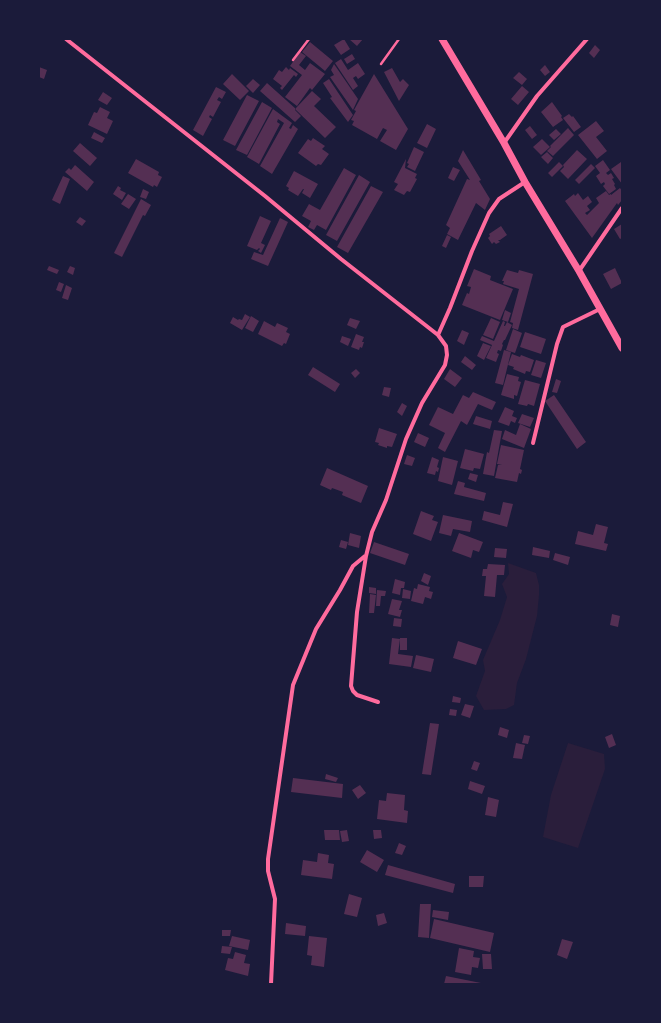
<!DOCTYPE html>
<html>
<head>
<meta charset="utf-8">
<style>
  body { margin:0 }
  #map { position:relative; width:661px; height:1023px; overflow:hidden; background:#1b1b3a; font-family:Cabin,sans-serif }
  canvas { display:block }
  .frame { position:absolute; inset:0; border:40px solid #1b1b3a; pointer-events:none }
</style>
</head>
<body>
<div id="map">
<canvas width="661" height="1023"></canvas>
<div class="frame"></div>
</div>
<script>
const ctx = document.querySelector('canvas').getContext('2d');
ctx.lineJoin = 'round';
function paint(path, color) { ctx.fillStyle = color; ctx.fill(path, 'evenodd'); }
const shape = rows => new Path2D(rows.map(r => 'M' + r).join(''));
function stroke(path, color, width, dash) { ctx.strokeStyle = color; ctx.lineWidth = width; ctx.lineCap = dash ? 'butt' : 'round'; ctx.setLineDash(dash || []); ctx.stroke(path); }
paint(shape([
  [508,563,536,573,539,585,539,595,537,616,526,659,517,683,514,705,506,709,484,710,476,696,485,671,483,660,500,620,507,597,502,584,509,574],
  [568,743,604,754,605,769,578,848,543,837,551,795]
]), '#2a1e3b');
paint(shape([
  [344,39,350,49,341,55,334,45],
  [349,39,363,39,357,46],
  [310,42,333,61,325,71,302,52],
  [595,45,600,50,594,58,589,53],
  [300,52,306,56,299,65,305,70,310,63,325,74,312,90,310,88,297,106,285,97,302,75,290,66],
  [352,54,355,59,347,64,344,59],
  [341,59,348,70,358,63,365,74,358,79,356,76,353,78,358,86,353,90,335,63],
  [334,64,358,99,353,110,330,77,334,75,331,70],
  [545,65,550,72,545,76,540,70],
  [39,67,47,70,44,79,39,77],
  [286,67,289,70,290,68,298,74,296,77,294,75,282,90,280,88,282,86,273,79,279,70,282,72],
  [392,68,400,82,403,79,409,85,399,101,384,72],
  [519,72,527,79,522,85,513,78],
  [232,74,249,91,240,100,223,84],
  [374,74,408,129,396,150,380,141,387,130,383,128,377,139,352,125,354,121,351,120,356,111,354,110],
  [253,79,260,85,253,93,246,86],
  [329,79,353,115,348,122,330,98,332,97,323,83],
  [267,83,296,109,295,110,301,116,295,122,260,91],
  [522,86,529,92,518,105,511,99],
  [216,87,226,92,222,99,219,97,217,100,221,102,213,117,210,115,209,117,212,119,203,136,193,130],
  [312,91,321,99,314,106,336,127,325,138,296,110,296,108],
  [103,92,112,98,107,105,98,100],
  [247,95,259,101,235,146,223,140],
  [262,102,272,108,247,155,236,150],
  [552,102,562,116,561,117,563,120,553,127,541,112],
  [100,107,110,112,107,118,113,121,107,134,88,125,94,112,97,113],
  [273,109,292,123,289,128,291,129,293,125,298,129,272,174,260,166,284,123,278,119,277,122,280,124,259,164,247,157],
  [569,114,572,117,573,116,581,127,574,132,563,118],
  [596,121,604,131,596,137,607,151,597,159,578,135],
  [427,124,436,129,427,148,417,143],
  [530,126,537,135,532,139,525,130],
  [568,128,574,135,553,156,547,151,551,147,550,146],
  [556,129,561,134,554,140,549,135],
  [94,132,105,138,102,143,91,138],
  [313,138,325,146,322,149,329,154,321,165,318,164,316,166,298,153,308,139,311,141],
  [542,139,550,147,541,155,533,147],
  [80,143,97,158,90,166,73,151],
  [414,147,424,152,415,171,407,167,409,164,407,163],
  [463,150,481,180,479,181,490,199,485,210,476,203,458,240,447,234,450,228,446,225,467,179,470,180,458,161],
  [577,150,587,159,568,179,560,171,564,167,563,165],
  [547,152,553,158,548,164,541,157],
  [136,159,159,172,158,175,162,177,157,187,154,185,153,187,128,173],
  [406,159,405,168,417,174,415,178,417,179,410,192,407,191,404,195,394,190,398,184,394,182],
  [603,160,610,170,606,173,608,175,611,173,614,178,612,179,615,184,614,185,616,189,609,194,603,186,605,184,604,182,601,184,596,176,600,173,595,166],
  [559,162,563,166,552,177,548,173],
  [621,162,622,164,622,184,611,169],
  [591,164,595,168,579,184,575,180],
  [75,165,94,182,87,191,65,172,69,168,71,170],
  [453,167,460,170,454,181,448,178],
  [344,168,356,175,326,230,317,225,314,230,308,227,311,221,302,216,309,204,320,210],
  [294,171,318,184,310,198,302,193,304,189,303,189,298,196,288,190,289,188,286,186],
  [359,175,370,182,337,241,326,235],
  [63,176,70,179,60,204,52,200],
  [118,186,121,188,120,190,126,193,122,200,113,194],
  [371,186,383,192,348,253,337,247],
  [620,188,622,191,622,200,618,205,617,203,592,238,565,201,574,194,575,196,578,193,583,200,588,196,592,202,587,206,590,210,585,213,587,215,599,203,596,198,606,191,609,195,611,194,611,195],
  [143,189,149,192,146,199,140,197],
  [128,194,136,199,129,209,121,204],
  [141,199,151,205,145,216,143,215,122,257,114,253],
  [260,216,271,221,261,243,265,245,261,253,258,251,260,249,259,248,257,250,247,246],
  [80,217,86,221,82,226,76,222],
  [280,218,288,222,268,266,251,259,254,252,263,255],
  [622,224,622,238,620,239,614,229],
  [501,226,507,235,500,240,498,240,500,242,496,244,494,242,492,244,488,238,490,236,489,234],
  [447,235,451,237,446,248,442,246],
  [49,266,59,270,57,274,47,270],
  [70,266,75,268,73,275,67,272],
  [615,268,622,283,611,289,603,274],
  [474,269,491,276,490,280,513,289,500,320,462,305,467,293,469,294,471,287,467,286],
  [507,270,518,273,519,270,533,274,518,330,512,328,513,323,510,322,519,289,503,284,504,281,502,281],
  [59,282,64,284,61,292,56,290],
  [66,285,72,288,68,300,62,298],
  [505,310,511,313,508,322,502,320],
  [245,314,250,317,242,330,230,323,233,317,238,320,239,319,242,320],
  [251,316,259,321,253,332,245,328],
  [350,318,360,321,356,329,347,325],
  [491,318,500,322,493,339,483,335],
  [264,321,275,327,277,323,288,328,286,332,290,334,286,344,284,343,282,346,258,334],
  [503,321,505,322,504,326,505,326,507,322,512,325,505,340,504,340,502,344,503,345,501,351,498,350,497,353,499,354,496,362,486,358,492,345,480,340,482,336,494,341],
  [513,329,522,333,515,353,506,350],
  [462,330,469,333,464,345,457,341],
  [525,332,546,339,541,354,520,347],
  [356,334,364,337,362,342,364,342,362,348,360,347,359,350,351,347],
  [342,336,351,339,348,346,340,342],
  [483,343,491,346,484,360,477,356],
  [504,350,511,352,503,385,495,383],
  [512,354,520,357,521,355,534,360,530,372,526,371,525,374,513,369,514,367,508,365],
  [465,356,476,365,472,370,461,362],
  [536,360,546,363,541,378,531,375],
  [313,367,340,384,335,392,308,375],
  [356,369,360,373,355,378,351,373],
  [450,369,462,378,455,387,444,379],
  [507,374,519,377,518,381,521,382,517,396,514,395,514,399,501,395],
  [556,379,561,381,557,393,552,392],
  [525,380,540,384,534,406,528,404,527,406,518,404],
  [384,387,391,388,389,397,382,395],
  [473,392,496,402,492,410,478,404,467,425,461,421,445,452,438,448,445,433,429,425,438,407,453,414,463,395,469,398],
  [554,395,586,442,577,449,545,401],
  [402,403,407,406,402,416,397,412],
  [505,407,514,411,512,416,517,418,515,423,511,421,509,426,498,422],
  [522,414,534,418,530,427,518,423],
  [476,416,492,421,490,429,473,424],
  [520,424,531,429,524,448,502,439,505,430,516,435],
  [379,428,397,434,392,447,387,446,387,448,378,445,379,443,375,442],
  [494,430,502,431,494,476,483,474,487,452,489,453],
  [418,433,429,438,425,447,414,442],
  [501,445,524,450,520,469,522,470,521,474,519,473,517,482,495,478,498,465,502,465,497,464],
  [465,449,484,454,480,469,474,468,473,471,460,468],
  [407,455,415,458,412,466,404,464],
  [432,457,439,460,437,467,439,468,438,472,436,471,435,475,427,473],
  [443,457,458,461,452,485,438,481],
  [327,468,368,486,361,503,342,495,343,492,332,488,331,490,320,485],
  [470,473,478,475,476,482,468,479],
  [458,481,465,483,464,487,486,493,484,501,454,494],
  [503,502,513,504,507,527,482,520,484,511,500,515],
  [421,511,434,516,432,520,438,522,431,541,413,534],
  [443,515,472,521,470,532,453,529,451,536,439,533],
  [596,524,608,527,604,543,608,544,606,551,575,544,578,531,593,535],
  [350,533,361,536,359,548,348,545],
  [459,533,483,542,479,552,473,550,471,558,452,551],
  [341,540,348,542,346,549,339,547],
  [374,542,409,554,405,565,370,553],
  [533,547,550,551,549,558,532,555],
  [495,548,507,549,506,558,494,557],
  [555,553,570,557,568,565,553,560],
  [488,564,505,565,504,575,497,575,495,597,484,596,486,576,482,576,483,569,487,569],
  [424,573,431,576,428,585,421,581],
  [395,579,405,582,404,588,401,588,400,595,392,593],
  [418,584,430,587,429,591,433,592,431,599,425,597,423,604,411,601,414,588,417,589],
  [369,587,376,588,376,594,369,593],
  [403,589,411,591,410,599,402,598],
  [377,590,386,591,385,596,381,596,380,606,376,606],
  [370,594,376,595,374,613,369,613],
  [392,599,402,601,399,610,402,610,400,617,388,614],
  [612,614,620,616,618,627,610,625],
  [394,618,402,619,401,627,393,626],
  [392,638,400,639,398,654,413,656,411,667,389,664],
  [400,638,407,638,407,650,400,650],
  [458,641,482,649,476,665,453,658],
  [416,655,434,659,431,672,413,668],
  [453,696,461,698,460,703,452,702],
  [465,704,474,706,470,718,461,715],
  [450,709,457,710,456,716,449,715],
  [430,723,439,724,431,775,422,774],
  [500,727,509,730,507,738,498,735],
  [612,734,616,745,609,748,605,737],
  [524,735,530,736,528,744,522,743],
  [516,743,525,745,522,759,513,758],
  [474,761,480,763,477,771,471,769],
  [326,774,338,778,336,782,325,779],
  [293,778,343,784,342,798,291,792],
  [470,781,485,786,482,794,468,789],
  [360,785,366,793,358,799,352,790],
  [387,793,405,795,404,810,408,811,407,823,377,819,379,800,386,801],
  [488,797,499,800,496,817,485,815],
  [324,830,339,830,340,840,325,840],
  [347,830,349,841,342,842,340,831],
  [373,830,381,830,382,838,374,839],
  [399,843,406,846,402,855,395,853],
  [367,850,384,860,377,872,360,862],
  [318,853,329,855,328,863,334,864,332,879,301,875,303,860,317,862],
  [388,865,455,884,453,893,385,875],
  [469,876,484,876,483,887,469,887],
  [349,894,362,898,357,917,344,914],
  [420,904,431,904,429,938,418,937],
  [433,910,449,912,448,920,432,917],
  [384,913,387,923,378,926,376,915],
  [434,919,494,933,490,952,430,938],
  [286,923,306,926,305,936,285,934],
  [222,930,231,930,230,936,222,936],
  [232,936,250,940,248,950,229,946],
  [309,936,327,938,324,967,311,965,312,956,307,955],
  [562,939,573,942,567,959,557,955],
  [222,946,232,947,230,954,221,953],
  [459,948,474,951,473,957,480,958,478,968,472,967,471,975,455,972],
  [235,952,246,955,244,963,250,964,248,976,225,970,228,958,233,959],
  [482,954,491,954,492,969,483,969],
  [446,976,481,983,481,984,444,984]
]), '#542f53');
stroke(shape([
  [293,60,309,39],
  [381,64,399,39]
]), '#ff6b9d', 2.5);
stroke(shape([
  [66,39,265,196,341,259,438,335,446,346,447,355,445,365,422,403,406,439,386,500,372,532,366,556,357,612,351,686,353,691,357,695,378,702],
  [504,143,537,96,587,39],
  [579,271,622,208],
  [438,335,450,308,472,251,489,213,499,199,525,182],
  [533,443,557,344,563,327,600,309],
  [271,984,275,899,268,871,268,859,293,685,316,629,340,590,353,566,365,556]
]), '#ff6b9d', 4);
stroke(shape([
  [442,39,504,143,525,182,579,271,622,348]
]), '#ff6b9d', 7);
</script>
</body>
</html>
